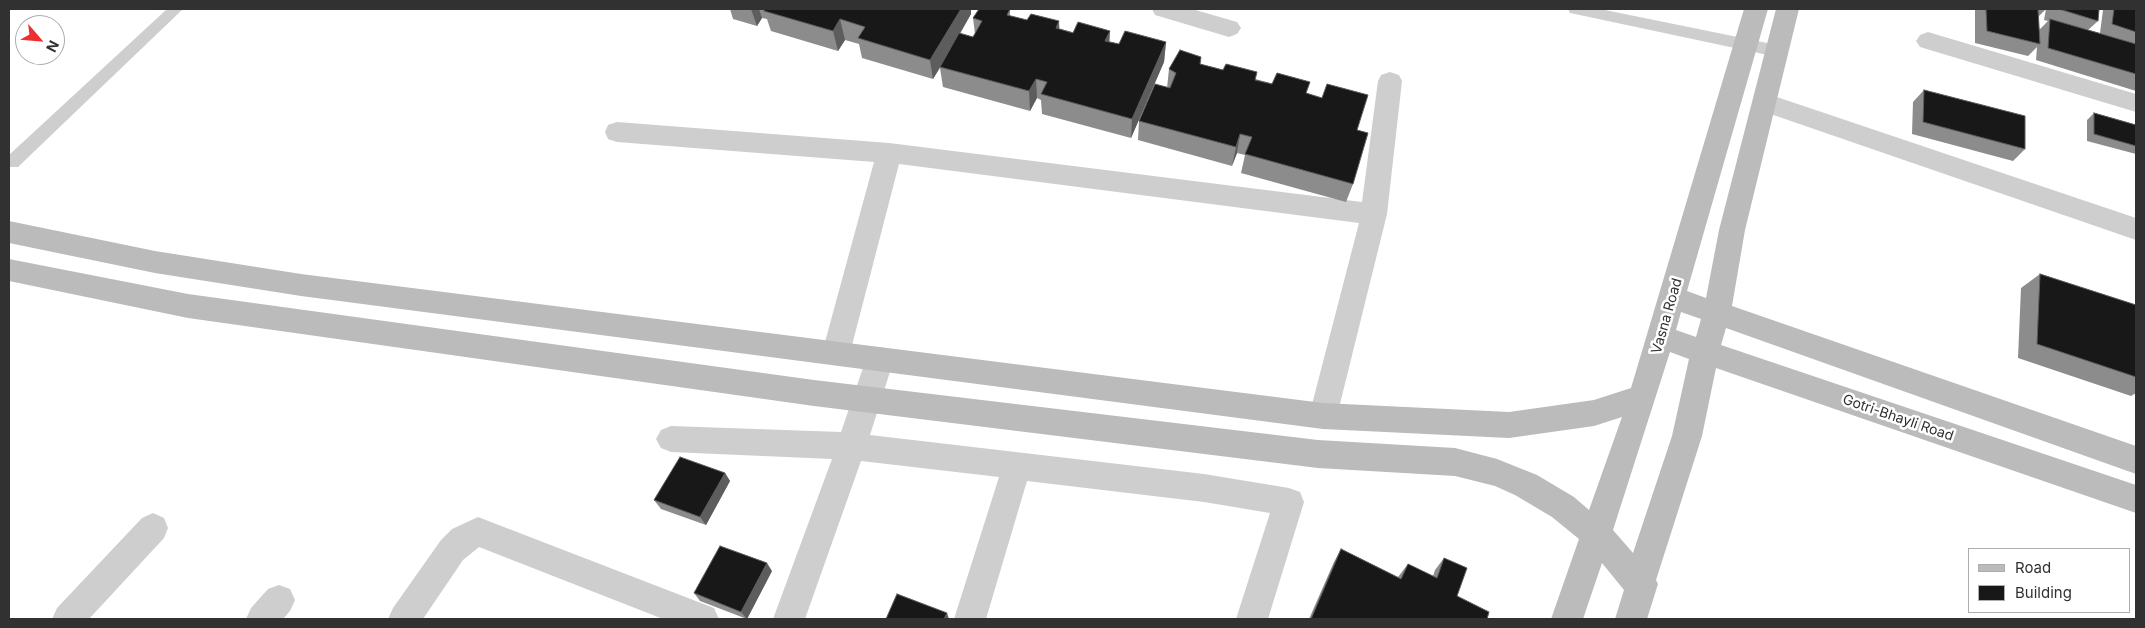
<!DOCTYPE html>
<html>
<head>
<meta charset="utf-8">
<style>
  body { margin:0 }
  #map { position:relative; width:2145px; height:628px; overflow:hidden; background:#fff; font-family:Inter,sans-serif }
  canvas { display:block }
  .frame { position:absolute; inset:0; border:10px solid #313131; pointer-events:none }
  .legend { position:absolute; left:1968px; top:548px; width:162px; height:65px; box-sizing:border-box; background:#fff; border:1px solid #adadad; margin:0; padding:6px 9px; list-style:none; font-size:15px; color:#313131 }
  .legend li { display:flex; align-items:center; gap:10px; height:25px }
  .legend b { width:25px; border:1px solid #adadad }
  .north { position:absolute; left:15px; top:15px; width:50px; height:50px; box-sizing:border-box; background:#fff; border:1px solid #adadad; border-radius:50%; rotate:117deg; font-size:14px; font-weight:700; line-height:20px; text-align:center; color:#313131 }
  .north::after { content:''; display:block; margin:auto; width:18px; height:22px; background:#ed2f31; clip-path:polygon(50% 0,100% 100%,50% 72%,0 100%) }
</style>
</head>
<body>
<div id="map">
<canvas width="2145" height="628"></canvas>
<div class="frame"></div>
<ul class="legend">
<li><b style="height:6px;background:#bbb"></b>Road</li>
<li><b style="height:14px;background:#181818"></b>Building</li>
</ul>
<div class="north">N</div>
</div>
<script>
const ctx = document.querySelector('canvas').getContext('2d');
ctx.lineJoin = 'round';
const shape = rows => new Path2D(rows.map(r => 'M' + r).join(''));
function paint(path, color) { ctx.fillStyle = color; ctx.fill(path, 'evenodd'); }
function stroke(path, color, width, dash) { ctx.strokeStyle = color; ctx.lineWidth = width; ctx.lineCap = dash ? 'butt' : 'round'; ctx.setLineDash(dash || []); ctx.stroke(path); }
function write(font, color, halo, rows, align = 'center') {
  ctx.font = font + ' Inter,sans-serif'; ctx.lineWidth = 5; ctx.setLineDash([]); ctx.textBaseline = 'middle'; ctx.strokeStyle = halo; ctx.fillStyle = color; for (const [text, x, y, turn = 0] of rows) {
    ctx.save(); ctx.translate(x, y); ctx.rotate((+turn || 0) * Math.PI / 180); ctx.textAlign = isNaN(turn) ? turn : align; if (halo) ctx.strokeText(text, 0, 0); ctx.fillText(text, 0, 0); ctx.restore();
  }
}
paint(shape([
  [167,9,183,9,18,167,9,167,9,155,167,9],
  [1568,9,1600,9,1777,45,1782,47,1785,51,1782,55,1777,57,1575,14,1570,13,1568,9]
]), '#cecece');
paint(shape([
  [1152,9,1192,9,1237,22,1241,28,1237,34,1229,37,1155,15,1152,9],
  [1928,32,2136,94,2136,112,1920,47,1916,41,1920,35,1928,32],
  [1390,72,1399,75,1402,81,1387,214,1337,416,1333,425,1323,429,1313,425,1309,416,1359,223,899,164,850,353,846,362,836,365,826,362,822,353,874,162,617,142,608,139,605,132,608,125,617,122,889,143,1362,202,1378,81,1381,75,1390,72],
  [1765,93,2136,218,2136,240,1756,109,1753,102,1756,95,1765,93],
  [880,347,890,350,894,359,870,435,1204,474,1289,488,1300,492,1304,502,1268,619,1236,619,1270,513,1204,502,1027,481,986,619,954,619,999,477,861,461,805,619,773,619,832,459,671,452,661,448,656,439,661,430,671,426,841,432,866,359,870,350,880,347],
  [153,513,164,518,168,528,164,538,89,619,52,619,57,608,142,518,153,513],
  [478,517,714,608,719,619,663,619,479,547,463,560,423,619,388,619,393,608,441,540,452,529,478,517],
  [279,585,290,589,295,600,290,611,283,619,246,619,251,608,268,589,279,585]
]), '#cecece');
paint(shape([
  [1744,9,1768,9,1687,291,1706,298,1719,230,1776,9,1799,9,1745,230,1732,306,2136,446,2136,474,1726,328,1721,345,2136,485,2136,513,1716,368,1702,436,1656,580,1658,584,1647,619,1615,619,1624,590,1602,563,1583,619,1551,619,1579,539,1552,517,1515,495,1495,486,1455,476,1318,468,814,406,188,318,9,281,9,259,188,294,814,380,1318,440,1455,448,1497,459,1537,475,1574,497,1589,510,1622,417,1594,426,1509,438,1323,429,301,296,155,273,9,243,9,221,155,251,301,274,1323,403,1509,412,1594,400,1631,388,1744,9],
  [1681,312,1701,319,1696,337,1676,330,1681,312],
  [1670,352,1689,359,1672,436,1633,553,1613,530,1670,352]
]), '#bbb');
paint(shape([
  [730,9,971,9,971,14,960,34,973,37,975,34,973,18,1010,9,1010,16,1119,44,1166,42,1164,62,1131,138,1042,114,1041,100,1037,98,1030,111,943,87,940,68,933,79,862,58,859,44,845,40,838,51,771,31,767,19,762,18,757,26,733,19],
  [1975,9,2046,9,2039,16,2039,30,2048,21,2044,20,2046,9,2099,9,2098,21,2088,30,2100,33,2103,10,2104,9,2136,9,2136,91,2036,60,2037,47,2028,56,1975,43],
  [1200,64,1307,93,1357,130,1353,184,1346,202,1241,173,1245,155,1237,153,1232,166,1138,140,1139,121,1167,88,1169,69],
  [1924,90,2025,149,2013,161,1912,134,1913,102],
  [2094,113,2136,125,2136,154,2087,141,2087,120],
  [2040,274,2136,305,2136,393,2131,396,2018,358,2021,288],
  [725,473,730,481,706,525,661,509,654,500],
  [1341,549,1398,577,1408,564,1433,576,1435,570,1444,558,1457,596,1487,619,1309,619,1334,562],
  [772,571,747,619,700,601,694,593]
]), '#8c8c8c');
paint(shape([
  [751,9,759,9,762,18,757,26],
  [961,9,971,9,971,14,933,79,930,60],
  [840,19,845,40,838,51,833,31],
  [1059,21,1060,41,1056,28],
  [1110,31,1109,51,1105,41],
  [1166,42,1164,62,1131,138,1132,119],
  [1036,79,1037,98,1030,111,1029,91],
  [1240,134,1237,153,1232,166,1236,147],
  [725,473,730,481,706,525,700,517],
  [767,563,772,571,747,619,741,612],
  [947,613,949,619,944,619]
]), '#5d5d5d');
const building = shape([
  [765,9,961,9,930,60,858,38,865,27,840,19,833,31,764,11,765,9],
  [979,9,1010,9,1007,15,1027,20,1031,14,1059,21,1056,28,1073,33,1078,22,1110,31,1105,41,1119,44,1125,31,1166,42,1132,119,1041,94,1047,82,1036,79,1029,91,940,67,959,33,973,37,982,21,973,18,979,9],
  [1986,9,2038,9,2040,44,1987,31,1986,9],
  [2059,9,2099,9,2098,21,2059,9],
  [2114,9,2136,9,2136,32,2112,24,2114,9],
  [2050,19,2136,44,2136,74,2048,48,2050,19],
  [1180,50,1201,57,1200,64,1223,70,1226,64,1257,72,1255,80,1272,84,1277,73,1310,82,1306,93,1322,98,1327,84,1368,95,1357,130,1368,133,1353,184,1245,154,1252,137,1240,134,1236,147,1139,121,1155,84,1170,88,1176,73,1169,69,1180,50],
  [1924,90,2025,116,2025,149,1923,122,1924,90],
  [2094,113,2136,125,2136,146,2094,134,2094,113],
  [2040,274,2136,305,2136,377,2037,344,2040,274],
  [680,457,725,473,700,517,654,500,680,457],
  [720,546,767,563,741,612,694,593,720,546],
  [1341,549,1401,579,1408,564,1437,578,1444,558,1467,568,1457,596,1489,612,1487,619,1311,619,1341,549],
  [897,594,947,613,944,619,886,619,897,594]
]);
paint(building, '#181818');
stroke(building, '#5d5d5d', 1);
write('14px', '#313131', '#fff', [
  ["Vasna Road",1667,316,-74],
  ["Gotri-Bhayli Road",1898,418,19]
]);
</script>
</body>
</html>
